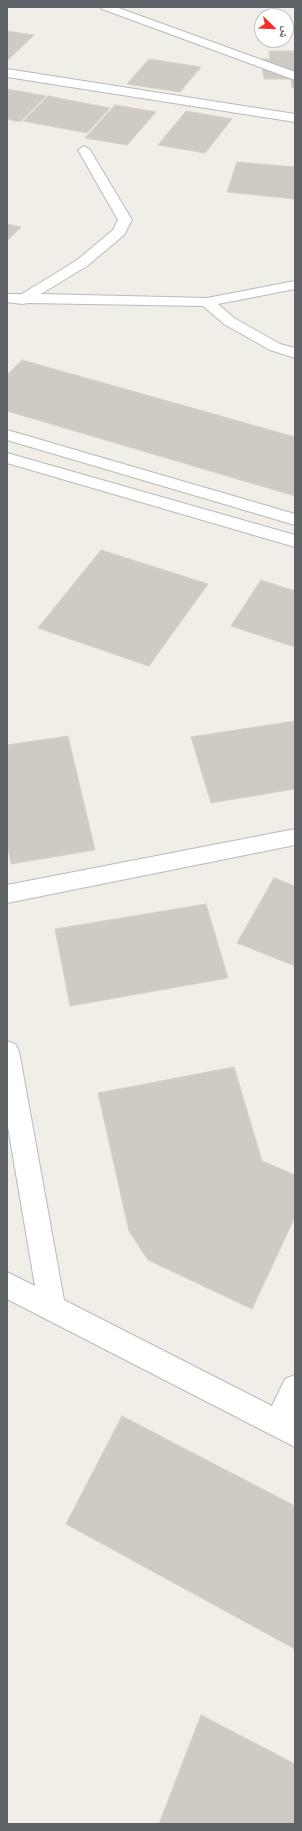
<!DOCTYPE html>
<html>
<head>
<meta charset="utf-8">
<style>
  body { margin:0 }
  #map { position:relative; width:302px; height:1831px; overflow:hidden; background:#f1eee7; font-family:"Sofia Sans Condensed","Noto Naskh Arabic",sans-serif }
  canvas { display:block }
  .frame { position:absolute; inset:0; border:8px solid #5e6368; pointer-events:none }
  .north { position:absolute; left:254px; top:8px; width:40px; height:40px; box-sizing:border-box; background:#fff; border:1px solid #bfc1c3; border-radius:50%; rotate:113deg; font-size:11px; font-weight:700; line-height:16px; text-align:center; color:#5e6368 }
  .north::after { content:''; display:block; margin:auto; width:14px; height:18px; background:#f82d26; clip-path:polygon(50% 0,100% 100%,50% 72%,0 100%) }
</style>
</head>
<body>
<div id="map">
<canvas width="302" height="1831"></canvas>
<div class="frame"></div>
<div class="north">ش</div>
</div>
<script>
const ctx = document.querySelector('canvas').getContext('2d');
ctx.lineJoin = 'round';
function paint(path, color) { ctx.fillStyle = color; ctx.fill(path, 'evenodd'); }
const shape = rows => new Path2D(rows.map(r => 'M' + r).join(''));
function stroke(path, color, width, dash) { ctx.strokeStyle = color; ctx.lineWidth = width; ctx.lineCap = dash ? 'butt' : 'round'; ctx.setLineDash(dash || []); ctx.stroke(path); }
const building = shape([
  [7,31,34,35,7,61,7,31],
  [269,51,295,51,295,88,292,88,291,79,264,79,261,59,270,59,269,51],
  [149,59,201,67,180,92,127,84,149,59],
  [7,89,46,96,20,122,7,119,7,89],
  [48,96,110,108,87,133,23,121,48,96],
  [115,105,156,112,127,145,85,138,115,105],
  [186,111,232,119,205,153,158,145,186,111],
  [237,162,295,167,295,199,227,192,237,162],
  [7,224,21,227,7,241,7,224],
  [22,360,295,437,295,496,7,411,7,375,22,360],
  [101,550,208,584,149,666,38,628,101,550],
  [261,580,295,591,295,647,231,626,261,580],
  [295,721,295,789,211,803,191,737,295,721],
  [68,736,95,850,11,864,7,842,7,745,68,736],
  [274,878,295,886,295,966,237,943,274,878],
  [206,904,228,978,70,1006,55,929,206,904],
  [234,1067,262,1161,295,1175,295,1217,252,1309,148,1260,129,1231,98,1093,234,1067],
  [122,1416,295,1506,295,1649,66,1524,122,1416],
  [201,1715,295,1764,295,1824,159,1824,201,1715]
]);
paint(building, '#cecbc5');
stroke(building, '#d7d0c4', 1);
const minor = shape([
  [100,7,116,7,295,72,295,80,102,9,100,7],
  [7,69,295,114,295,122,7,77,7,69],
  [84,146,90,150,132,220,124,235,87,266,41,294,207,298,295,281,295,289,218,304,234,318,280,344,295,348,295,358,270,350,224,324,203,306,28,303,22,304,7,302,7,294,22,294,77,260,113,230,118,220,78,150,84,146],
  [7,430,295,514,295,525,7,440,7,430],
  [7,453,295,535,295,547,7,463,7,453],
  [295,829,295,845,7,903,7,885,295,829],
  [7,1041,15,1044,19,1051,64,1300,272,1406,285,1379,295,1375,295,1447,7,1299,7,1272,35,1286,7,1121,7,1041]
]);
stroke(minor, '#b7babe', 2);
paint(minor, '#fff');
</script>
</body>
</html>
